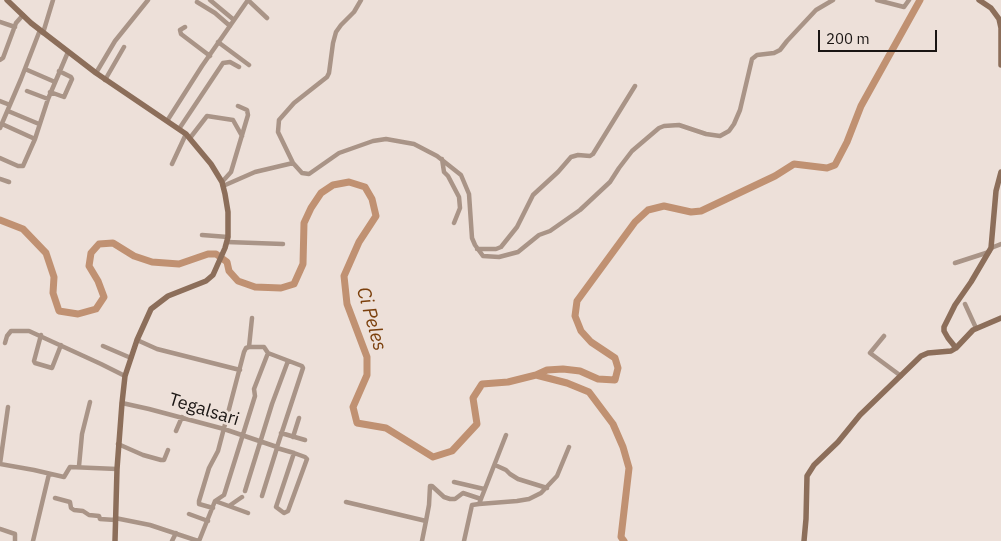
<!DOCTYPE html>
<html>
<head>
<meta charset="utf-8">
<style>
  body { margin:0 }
  #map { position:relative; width:1001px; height:541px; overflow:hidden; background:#ede0d9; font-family:"IBM Plex Sans",sans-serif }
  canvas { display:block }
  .scale { position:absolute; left:818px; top:30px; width:119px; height:22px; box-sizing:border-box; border:2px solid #1a1513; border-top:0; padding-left:6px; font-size:15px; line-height:18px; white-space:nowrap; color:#1a1513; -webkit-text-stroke:4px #ede0d9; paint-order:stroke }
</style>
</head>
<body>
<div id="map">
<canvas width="1001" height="541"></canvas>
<div class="scale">200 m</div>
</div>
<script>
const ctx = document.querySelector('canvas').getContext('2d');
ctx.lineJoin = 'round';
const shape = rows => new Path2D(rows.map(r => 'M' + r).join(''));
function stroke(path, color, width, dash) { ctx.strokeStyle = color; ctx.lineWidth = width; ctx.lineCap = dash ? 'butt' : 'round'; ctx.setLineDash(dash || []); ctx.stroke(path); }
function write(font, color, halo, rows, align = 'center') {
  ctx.font = font + ' "IBM Plex Sans",sans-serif'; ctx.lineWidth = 5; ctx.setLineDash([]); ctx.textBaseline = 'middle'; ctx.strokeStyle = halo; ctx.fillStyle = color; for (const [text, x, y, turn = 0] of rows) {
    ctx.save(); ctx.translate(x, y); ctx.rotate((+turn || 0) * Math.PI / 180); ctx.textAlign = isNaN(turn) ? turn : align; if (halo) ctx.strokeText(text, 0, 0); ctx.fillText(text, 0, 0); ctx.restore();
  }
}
stroke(shape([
  [0,220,23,229,46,253,54,277,53,293,59,311,78,314,96,309,104,297,98,281,89,266,91,253,99,244,113,243,134,256,152,262,179,264,208,254,216,254,227,262,229,271,238,281,255,287,281,288,294,284,303,264,304,223,311,208,321,193,333,185,349,182,365,187,372,199,376,216,359,242,344,276,347,304,367,357,367,375,353,407,357,423,386,428,433,457,452,451,477,424,473,398,482,384,508,382,536,375,567,383,589,392,613,424,623,447,629,468,621,537,624,541],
  [536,375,547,370,563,369,580,371,598,379,615,380,618,368,615,358,591,342,581,331,575,316,577,301,635,222,648,210,664,206,691,212,701,211,775,176,794,164,827,168,835,165,847,142,861,106,920,0]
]), '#c09172', 7);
stroke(shape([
  [210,0,234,20],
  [248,0,267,18],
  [361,0,354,12,341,25,336,32,333,43,329,73,327,77,294,103,279,120,278,132,293,163,302,173,309,174,339,153,373,141,386,139,414,144,437,156,461,175,469,194,472,238,475,245,483,256,499,257,518,252,539,235,550,231,580,210,610,182,619,168,632,151,659,128,664,126,679,125,706,134,720,136,729,131,734,124,740,110,752,59,757,55,774,53,780,50,787,41,816,10,833,0],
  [877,0,904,7,909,0],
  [197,2,215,13,230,26],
  [0,22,15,27],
  [185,27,180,30,181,34,210,56],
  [43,33,53,0],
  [218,42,249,65],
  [0,60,3,58,16,23,23,15],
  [25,69,55,82],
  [96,73,115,41,148,0],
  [105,80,124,47],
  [27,91,48,99],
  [50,92,64,97,72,79,71,77,59,71],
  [0,101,10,105],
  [8,111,39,124],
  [167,121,202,66,248,0],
  [2,124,35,139],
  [0,128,21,79,40,30],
  [179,129,223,63,230,62,239,67],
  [190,138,207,116,233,120,242,136],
  [0,158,18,166,23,166,35,139,48,99,68,52],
  [442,159,444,172,448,176,459,197,460,208,454,223],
  [172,164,186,134],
  [0,179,9,182],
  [222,182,231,172,248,115,247,110,238,106],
  [223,186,255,172,293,163],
  [202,235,228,237],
  [227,242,283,244],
  [991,248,1001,244],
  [477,249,496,249,501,247,517,227,533,195,558,172,571,157,578,155,590,156,593,154,635,86],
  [955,263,989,252],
  [965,304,976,328],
  [41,335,34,361,35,363,52,368,61,345],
  [884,336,870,353,901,376],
  [137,340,157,349,240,370],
  [5,343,7,336,11,331,29,331,101,364,125,376],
  [103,346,131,358],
  [249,347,252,318],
  [122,403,149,409,224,429,277,447,277,448,294,453,276,507,284,513,288,511,307,459,305,457,294,453],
  [8,407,0,464,34,470,64,477,70,467,117,469],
  [176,431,182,417],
  [281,433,305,440],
  [293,437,299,418],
  [118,444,143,455,161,460,164,460,168,450],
  [495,465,506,470,510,474,518,479,547,488],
  [79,466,82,434,90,402],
  [454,482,484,489],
  [245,491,272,404,288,361],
  [262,496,277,448],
  [55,498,70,502,71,508,74,510,83,511,89,515,99,516,100,519,115,520],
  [215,501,248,513],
  [346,502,426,521,422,541],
  [479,504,517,501,529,499,541,493,557,476,569,447],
  [229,506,242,497],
  [213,508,199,504,199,501,209,468,218,451,244,352,246,348,249,347,264,347,268,353,302,366,303,368,277,447],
  [189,514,208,521],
  [115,518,150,525,198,541],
  [426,521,429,505,430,486,432,486,444,497,450,499,455,499,463,493,481,499],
  [0,529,15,534,15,541],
  [33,541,49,474],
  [172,541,176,533],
  [199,541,215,501,224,495,225,492,255,396,254,389,268,353],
  [464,541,472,505,479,504,506,435]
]), '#a99487', 4.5);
stroke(shape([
  [7,0,31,23,96,73,186,134,211,164,222,182,225,194,228,212,228,237,225,248,213,275,206,281,168,296,151,309,137,340,125,376,122,403,117,469,115,541],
  [979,0,991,8,999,19,1001,28,1001,65],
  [956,348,948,338,944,331,944,327,955,305,971,282,991,248,996,191,1001,172],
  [804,541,806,519,807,476,814,465,838,442,860,415,921,356,928,353,951,351,956,348,973,330,1001,318]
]), '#8c6e5a', 5.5);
write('18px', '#1a1513', '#ede0d9', [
  ["Tegalsari",204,410,17]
]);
write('italic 19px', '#7b400d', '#ede0d9', [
  ["Ci Peles",371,319,74]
]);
</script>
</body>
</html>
